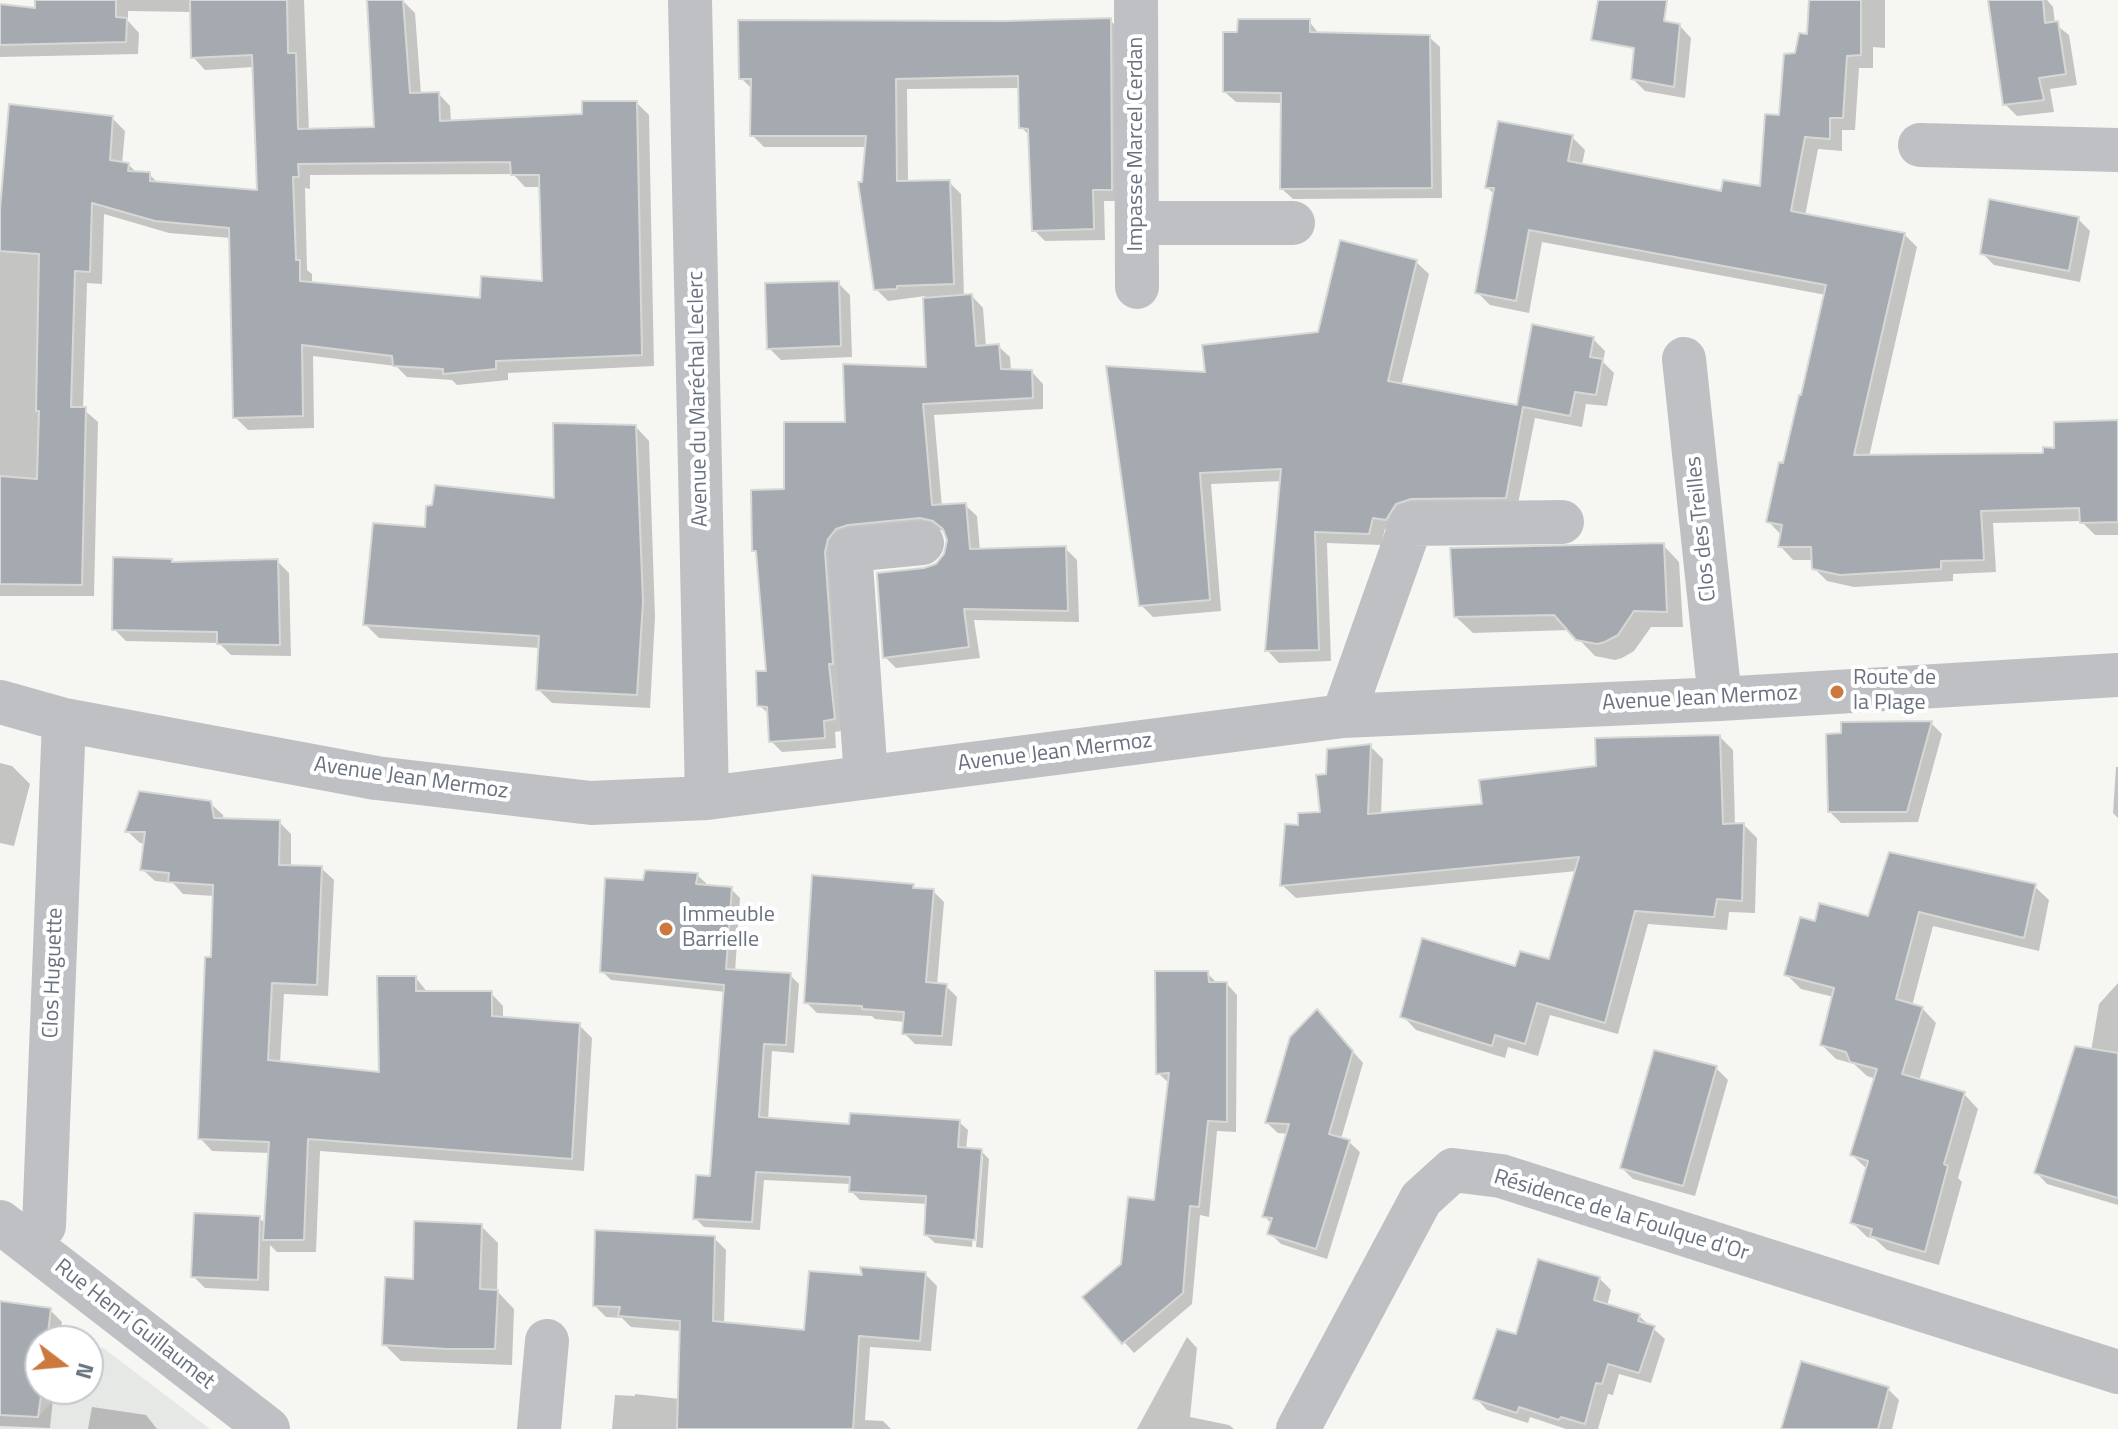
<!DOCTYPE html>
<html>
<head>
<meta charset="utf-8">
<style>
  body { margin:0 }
  #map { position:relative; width:2118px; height:1429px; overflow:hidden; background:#f6f6f3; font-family:"Titillium Web",sans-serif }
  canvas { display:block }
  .north { position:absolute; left:24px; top:1325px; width:80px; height:80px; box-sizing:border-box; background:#fff; border:2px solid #c3c7cc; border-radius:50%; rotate:106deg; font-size:22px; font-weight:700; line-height:32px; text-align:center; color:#697280 }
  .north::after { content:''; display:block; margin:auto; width:28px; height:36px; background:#cc783e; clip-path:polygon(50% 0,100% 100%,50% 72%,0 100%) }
</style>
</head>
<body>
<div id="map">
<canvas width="2118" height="1429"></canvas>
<div class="north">N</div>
</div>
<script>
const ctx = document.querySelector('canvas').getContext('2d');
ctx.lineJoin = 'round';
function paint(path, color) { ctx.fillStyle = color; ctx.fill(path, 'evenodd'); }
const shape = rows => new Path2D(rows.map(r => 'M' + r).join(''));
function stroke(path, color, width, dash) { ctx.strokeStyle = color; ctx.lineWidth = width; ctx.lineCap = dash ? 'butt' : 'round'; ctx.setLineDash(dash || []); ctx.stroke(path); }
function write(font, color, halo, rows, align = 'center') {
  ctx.font = font + ' "Titillium Web",sans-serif'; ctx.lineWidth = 8; ctx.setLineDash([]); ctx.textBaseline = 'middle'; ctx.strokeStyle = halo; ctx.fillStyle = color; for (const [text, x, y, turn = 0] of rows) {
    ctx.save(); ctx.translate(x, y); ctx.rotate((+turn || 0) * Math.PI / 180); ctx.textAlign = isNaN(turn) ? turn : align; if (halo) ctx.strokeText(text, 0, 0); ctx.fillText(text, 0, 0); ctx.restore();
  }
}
paint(shape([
  [102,1347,210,1429,0,1429,0,1415,38,1417,64,1389,88,1389,88,1363]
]), '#e6e8e6');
paint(shape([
  [40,0,304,0,309,131,376,129,402,0,415,13,421,94,438,93,450,106,451,122,584,116,637,103,649,115,654,366,508,373,508,380,457,385,452,380,407,377,396,366,313,356,314,428,248,430,235,417,231,238,169,233,104,214,102,284,87,283,83,409,98,422,94,596,0,596,0,212,112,118,125,131,122,164,128,164,137,173,149,174,159,184,259,192,254,67,205,70,193,57,192,12,128,11,128,21,139,33,138,54,0,57,0,6,40,10],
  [513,174,525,187,541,187,544,284,482,300,312,284,312,274,307,270,305,188,310,189,310,175],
  [1811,0,1885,0,1885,48,1873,47,1873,68,1859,68,1855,130,1842,130,1842,151,1818,149,1805,216,1904,234,1917,247,1869,457,2045,455,2118,422,2118,535,2095,535,2081,521,1993,523,1996,572,1953,574,1953,581,1854,587,1827,581,1814,568,1813,560,1793,560,1781,547,1782,536,1769,522,1803,397,1826,295,1542,242,1529,313,1490,305,1477,292,1495,195,1487,187,1572,137,1585,150,1582,165,1723,194,1762,189,1797,55,1809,36],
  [1998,0,2047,0,2053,7,2055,24,2069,35,2077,85,2050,89,2054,112,2017,116,2005,104],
  [1110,20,1122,32,1122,201,1104,201,1105,240,1045,241,1034,230,1031,137,1021,127,1020,88,907,89,908,183,949,182,961,194,964,297,972,296,983,308,986,347,998,346,1010,357,1011,372,1032,372,1043,384,1043,409,934,415,942,507,965,505,977,516,980,551,1066,549,1077,560,1079,622,974,620,980,658,896,668,885,657,925,570,937,565,946,555,949,540,946,531,933,529,860,536,846,730,835,732,836,748,782,752,771,741,770,715,759,705,768,673,758,555,754,550,847,424,928,369,925,296,888,301,876,289,864,184,867,147,764,147,752,135,753,90,741,78,1004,23],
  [1309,21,1319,34,1429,37,1440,47,1442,198,1293,199,1282,189,1283,103,1236,102,1225,92],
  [1679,25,1691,38,1685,98,1645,91,1633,79],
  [2078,219,2090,231,2080,282,1994,265,1982,253],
  [1416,262,1429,274,1401,386,1518,408,1593,339,1605,351,1603,362,1614,373,1607,406,1586,404,1582,427,1535,418,1517,509,1398,531,1385,529,1381,545,1327,543,1331,661,1279,663,1267,650,1282,481,1211,484,1221,611,1153,617,1141,605,1208,374,1320,333],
  [838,283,850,295,852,357,781,360,769,348],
  [636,427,649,441,655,617,650,708,552,703,538,689,540,648,379,638,365,624,427,529,556,501],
  [1663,545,1679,562,1683,627,1651,627,1634,651,1622,658,1615,660,1595,656,1570,630,1473,633,1456,617],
  [171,561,174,564,277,561,289,573,291,656,231,655,219,643,126,641,114,629],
  [1931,723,1942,734,1918,822,1841,823,1830,812,1843,735],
  [1720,737,1733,750,1735,825,1744,825,1757,838,1755,913,1729,912,1727,930,1648,924,1618,1034,1550,1015,1538,1056,1508,1047,1505,1058,1416,1030,1403,1016,1517,969,1551,962,1577,871,1296,898,1282,885,1300,827,1323,814,1328,776,1370,746,1383,759,1381,815,1484,806,1598,768],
  [0,763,12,766,30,784,14,846,0,843],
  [2116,767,2118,767,2118,818,2113,813],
  [210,803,223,815,224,821,279,822,291,834,291,867,321,868,334,880,328,996,284,994,280,1063,381,1074,416,978,428,993,491,993,503,1006,503,1019,579,1025,592,1038,584,1171,320,1151,316,1252,277,1252,270,1245,269,1291,205,1288,193,1276,259,1218,266,1224,270,1153,212,1151,200,1138,213,959,214,896,183,894,173,883,155,881,142,869,146,844,140,843,127,831],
  [697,875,706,883,705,887,731,889,740,898,735,972,790,975,799,984,794,1053,772,1051,768,1120,851,1126,959,1122,968,1130,966,1150,981,1151,989,1159,983,1248,976,1247,983,1156,979,1156,972,1247,935,1243,926,1235,928,1204,860,1200,851,1191,851,1184,764,1180,760,1230,704,1227,695,1218,711,1178,726,992,611,980,602,971,645,882],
  [913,886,918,891,933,891,944,902,937,985,946,986,957,997,952,1046,915,1044,904,1033,905,1022,875,1019,872,1016,817,1013,806,1002],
  [2034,886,2049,900,2039,951,1933,926,1912,1006,1922,1008,1936,1023,1919,1081,1964,1094,1978,1109,1958,1178,1962,1182,1939,1265,1887,1250,1875,1239,1867,1237,1852,1222,1868,1170,1852,1155,1876,1079,1867,1076,1854,1064,1836,1059,1822,1045,1834,997,1801,989,1786,974,1817,923,1869,918],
  [1207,973,1218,984,1227,984,1237,995,1236,1132,1217,1131,1209,1217,1200,1215,1192,1304,1134,1353,1085,1298,1123,1265,1156,1203,1170,1084,1158,1073],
  [2118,983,2118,1205,2047,1184,2036,1172,2091,1051,2099,1004],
  [1327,1022,1363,1063,1341,1139,1349,1142,1360,1152,1327,1259,1281,1244,1270,1233,1272,1224,1264,1216,1289,1134,1278,1133,1267,1123],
  [1716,1068,1728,1080,1695,1196,1633,1179,1622,1168],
  [481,1226,498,1243,497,1291,514,1309,512,1365,401,1361,384,1344,414,1281],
  [714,1238,726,1250,724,1324,806,1332,865,1278,925,1274,937,1286,931,1351,870,1347,865,1420,883,1421,891,1429,612,1429,615,1395,635,1396,635,1394,680,1399,682,1331,631,1327,622,1318,606,1317,595,1306],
  [1599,1278,1611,1290,1607,1306,1639,1316,1665,1339,1651,1383,1619,1374,1613,1395,1608,1394,1598,1429,1566,1429,1530,1417,1528,1423,1487,1410,1476,1398,1518,1336],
  [0,1303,50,1310,62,1322,59,1341,40,1341,40,1389,54,1389,50,1428,0,1426],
  [1187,1337,1197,1348,1190,1417,1229,1425,1234,1429,1137,1429],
  [1888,1389,1899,1400,1892,1429,1784,1429],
  [92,1407,146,1415,157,1429,88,1429]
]), '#0003');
const building = shape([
  [35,0,116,0,116,17,127,18,126,42,0,45,0,4,35,8,35,0],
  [190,0,287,0,288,53,296,53,298,129,374,127,367,0,403,0,410,93,439,92,440,121,582,114,582,101,637,101,642,355,496,361,496,369,443,374,443,369,393,366,392,356,302,345,303,416,233,418,229,228,155,221,92,203,90,272,75,271,71,407,86,407,82,585,0,584,0,476,37,479,39,411,36,411,39,254,0,251,0,209,9,104,113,116,110,160,129,163,128,171,150,172,150,181,257,190,252,55,191,58,190,0],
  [510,162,511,175,539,175,542,281,481,276,480,298,300,281,300,260,296,260,293,177,299,177,298,164,510,162],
  [1598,0,1667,0,1664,21,1680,24,1674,87,1631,79,1634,48,1591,40,1598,0],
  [1809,0,1861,0,1861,55,1847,56,1843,118,1830,118,1830,139,1805,137,1791,211,1905,233,1854,455,2043,453,2043,447,2054,448,2054,422,2118,420,2118,522,2080,523,2079,508,1981,511,1984,560,1941,561,1941,569,1840,575,1812,569,1811,547,1778,547,1782,525,1766,522,1779,462,1783,463,1799,395,1801,395,1826,285,1529,230,1516,301,1475,293,1494,188,1485,188,1498,121,1573,135,1568,161,1721,191,1723,180,1760,186,1765,114,1779,115,1784,54,1795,53,1799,33,1807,34,1809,0],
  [1988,0,2043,0,2045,23,2058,21,2066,74,2039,78,2044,100,2003,105,1988,0],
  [1111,18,1112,190,1093,190,1094,229,1032,231,1028,129,1019,128,1018,76,896,79,897,181,950,180,954,284,897,286,897,289,874,290,858,182,862,182,866,136,750,136,751,79,739,79,738,20,1004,21,1111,18],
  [1238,19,1310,19,1310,32,1430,35,1432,188,1280,189,1281,93,1223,92,1223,32,1237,32,1238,19],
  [1989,199,2079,217,2069,271,1980,254,1989,199],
  [1340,240,1417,260,1388,381,1517,405,1532,324,1594,337,1590,357,1603,359,1596,395,1575,392,1570,416,1523,407,1506,498,1411,499,1396,504,1386,520,1373,518,1369,534,1315,532,1319,650,1265,651,1281,469,1200,473,1210,600,1139,606,1106,366,1205,372,1202,345,1318,332,1340,240],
  [839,281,841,346,767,349,765,283,839,281],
  [972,294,976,346,999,344,1001,369,1032,370,1033,398,923,404,932,505,966,503,970,549,1066,546,1068,611,964,609,969,647,883,658,877,573,924,568,936,564,944,554,947,540,943,529,933,521,920,518,848,525,836,529,828,539,825,552,833,664,829,664,835,719,824,721,825,738,769,742,767,707,757,706,756,671,766,671,756,551,752,551,751,490,784,489,784,422,845,422,843,364,926,367,923,298,972,294],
  [553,423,636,425,643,602,637,695,536,690,539,636,363,625,373,523,425,527,426,506,432,505,435,485,554,498,553,423],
  [1664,543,1667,612,1634,611,1618,635,1605,642,1597,644,1576,640,1554,615,1454,617,1450,548,1664,543],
  [113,557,172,559,172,562,278,559,280,645,217,644,217,632,112,630,113,557],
  [1932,721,1907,812,1828,812,1826,734,1841,733,1841,722,1932,721],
  [1720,735,1723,824,1744,823,1742,901,1717,899,1714,917,1635,911,1605,1023,1537,1003,1525,1044,1495,1035,1492,1046,1400,1017,1422,938,1515,966,1520,951,1549,959,1579,857,1280,886,1285,824,1298,825,1298,813,1320,812,1316,775,1326,774,1327,749,1371,744,1368,814,1482,804,1479,780,1596,766,1595,738,1720,735],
  [139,791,211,801,214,818,280,820,279,865,322,866,317,985,272,983,268,1060,379,1072,377,976,416,976,416,991,492,991,492,1016,580,1023,572,1159,308,1139,304,1240,263,1240,269,1142,198,1139,205,957,211,957,213,885,168,882,169,873,140,870,145,832,125,832,139,791],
  [1889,852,2036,884,2024,938,1919,912,1896,999,1923,1007,1902,1074,1965,1092,1944,1164,1948,1166,1925,1252,1870,1236,1872,1229,1850,1223,1868,1161,1850,1155,1877,1069,1850,1062,1846,1052,1820,1045,1834,988,1784,975,1800,917,1815,921,1819,903,1868,916,1889,852],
  [645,870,698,873,696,884,732,887,726,969,791,973,786,1045,764,1044,759,1117,849,1124,850,1113,960,1120,958,1147,982,1149,975,1240,924,1235,926,1196,849,1192,850,1177,756,1172,752,1222,693,1219,696,1175,710,1176,724,985,600,972,605,878,643,880,645,870],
  [812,875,914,884,913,888,934,889,926,982,947,984,942,1036,902,1034,904,1012,862,1009,862,1006,804,1003,812,875],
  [1155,971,1208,971,1209,982,1227,982,1227,1122,1208,1121,1199,1207,1190,1206,1183,1293,1122,1344,1082,1297,1121,1264,1128,1197,1154,1200,1169,1073,1156,1074,1155,971],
  [1317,1009,1353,1051,1329,1134,1350,1140,1316,1249,1267,1234,1272,1218,1262,1217,1289,1124,1265,1123,1290,1037,1317,1009],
  [2075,1046,2118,1053,2118,1198,2034,1173,2075,1046],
  [1654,1050,1717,1066,1683,1186,1620,1168,1654,1050],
  [194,1213,260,1216,258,1280,191,1277,194,1213],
  [414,1221,482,1224,480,1289,498,1290,495,1349,447,1349,382,1345,385,1277,413,1279,414,1221],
  [595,1230,715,1236,713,1321,804,1330,809,1271,862,1275,860,1267,926,1272,920,1341,859,1336,853,1429,677,1429,680,1321,618,1316,620,1307,593,1306,595,1230],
  [1538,1259,1600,1277,1594,1300,1640,1314,1638,1321,1655,1326,1639,1373,1608,1364,1602,1384,1596,1383,1585,1424,1561,1417,1559,1420,1519,1407,1517,1413,1473,1399,1497,1329,1516,1334,1538,1259],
  [0,1301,51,1308,47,1341,40,1341,42,1389,38,1417,0,1415,0,1301],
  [1801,1361,1889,1387,1878,1429,1781,1429,1801,1361]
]);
paint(building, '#a4aab0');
stroke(building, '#d7d8d6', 2);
stroke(shape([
  [690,0,707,798],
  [1136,0,1137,287],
  [1920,145,2118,150],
  [1138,223,1293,223],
  [1684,359,1720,699],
  [0,702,64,720,376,778,591,803,707,798,1343,716,1720,699,2118,675],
  [1343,716,1411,524,1562,522],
  [866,777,850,550,922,543],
  [0,1222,268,1429],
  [44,1226,64,720],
  [539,1429,547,1341],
  [1298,1429,1421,1199,1453,1170,1501,1176,2118,1372]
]), '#bec0c4', 44);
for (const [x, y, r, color] of [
  [1837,692,8,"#cc783e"],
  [666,929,8,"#cc783e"]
]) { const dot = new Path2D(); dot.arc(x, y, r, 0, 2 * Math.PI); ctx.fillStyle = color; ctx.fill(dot); stroke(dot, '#fff', 3); }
write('22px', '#697280', '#fff', [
  ["Impasse Marcel Cerdan",1137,144,-90],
  ["Avenue du Maréchal Leclerc",699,399,-91],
  ["Clos des Treilles",1702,529,-96],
  ["Avenue Jean Mermoz",1700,699,-3],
  ["Avenue Jean Mermoz",1055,753,-7],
  ["Avenue Jean Mermoz",411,779,8],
  ["Clos Huguette",54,973,-88],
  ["Résidence de la Foulque d'Or",1621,1216,17],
  ["Rue Henri Guillaumet",134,1325,38]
]);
write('22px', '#697280', '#fff', [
  ["Route de",1853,679],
  ["la Plage",1853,704],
  ["Immeuble",682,916],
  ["Barrielle",682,941]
], 'left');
</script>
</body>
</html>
